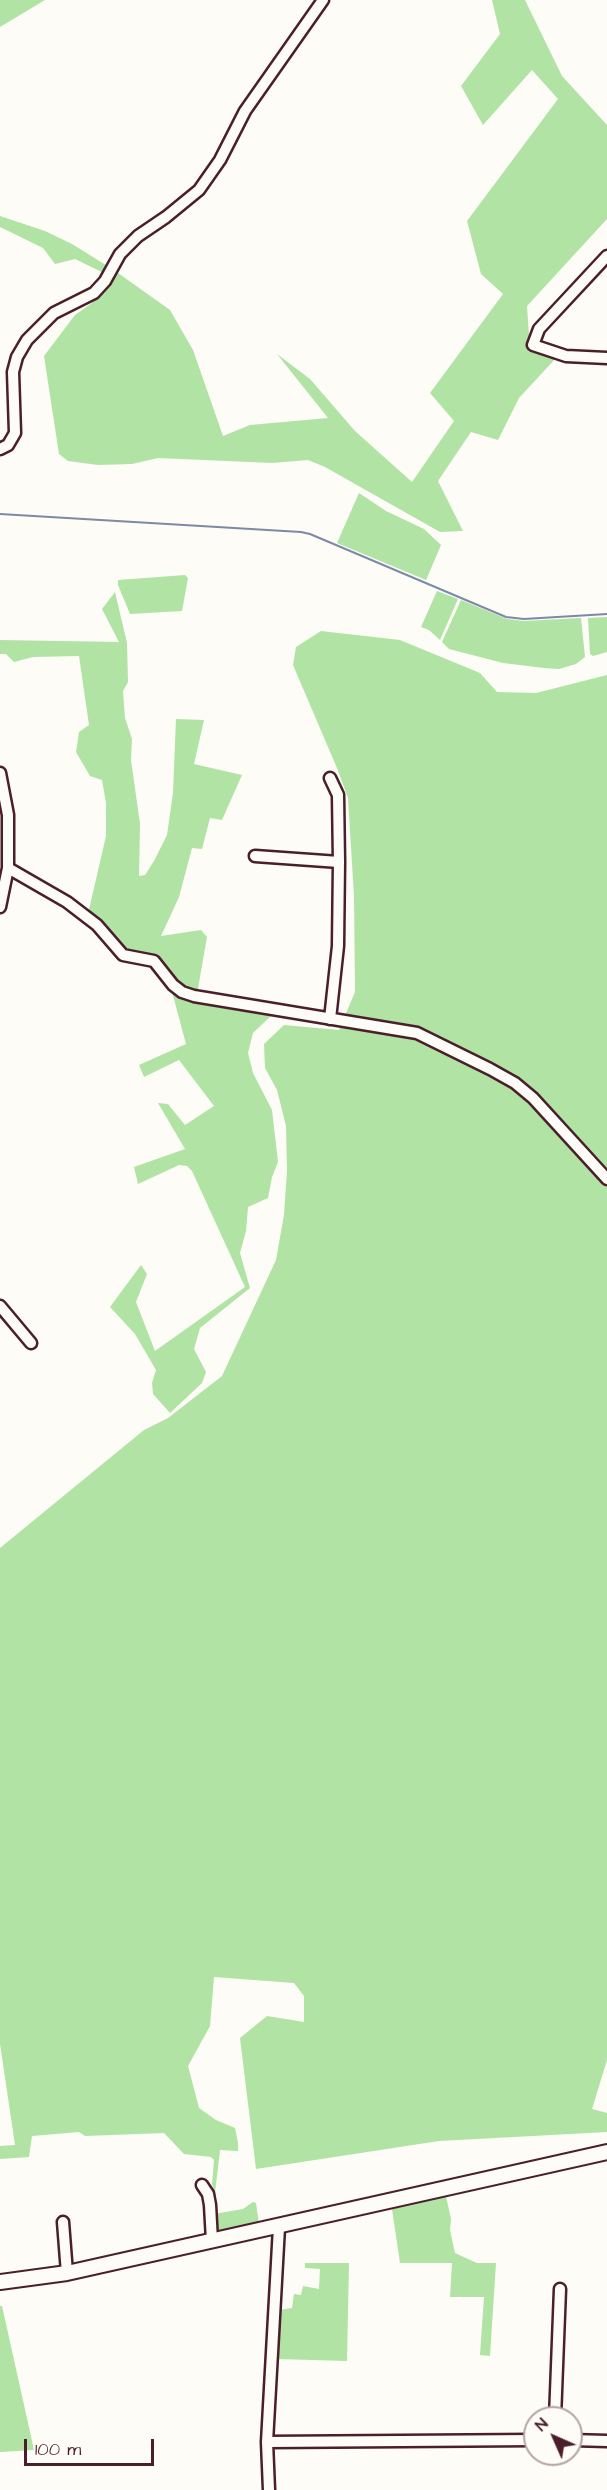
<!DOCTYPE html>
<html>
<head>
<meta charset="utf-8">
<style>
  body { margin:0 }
  #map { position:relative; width:607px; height:2490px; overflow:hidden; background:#fdfcf7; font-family:"Architects Daughter",sans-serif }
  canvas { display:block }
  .north { position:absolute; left:523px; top:2406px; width:60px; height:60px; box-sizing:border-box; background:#fdfcf7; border:2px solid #b5a4a5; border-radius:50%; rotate:315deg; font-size:16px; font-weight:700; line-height:24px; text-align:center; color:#4a1f2b }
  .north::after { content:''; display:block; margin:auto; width:21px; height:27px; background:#4a1f2b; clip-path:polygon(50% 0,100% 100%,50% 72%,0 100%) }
  .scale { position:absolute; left:24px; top:2439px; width:130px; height:27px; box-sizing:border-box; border:3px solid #4a1f2b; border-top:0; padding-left:8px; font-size:18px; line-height:21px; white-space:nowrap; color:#4a1f2b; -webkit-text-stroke:4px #fdfcf7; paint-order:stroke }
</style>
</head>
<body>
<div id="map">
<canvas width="607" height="2490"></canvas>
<div class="north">N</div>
<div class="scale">100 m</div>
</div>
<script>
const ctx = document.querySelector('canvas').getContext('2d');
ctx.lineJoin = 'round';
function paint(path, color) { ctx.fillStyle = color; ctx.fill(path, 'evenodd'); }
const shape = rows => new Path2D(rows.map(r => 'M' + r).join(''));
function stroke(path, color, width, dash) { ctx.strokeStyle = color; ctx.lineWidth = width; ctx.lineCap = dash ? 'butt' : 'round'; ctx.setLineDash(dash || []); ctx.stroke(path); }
paint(shape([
  [0,0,45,0,0,27],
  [492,0,525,0,562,76,607,125,607,219,527,306,529,336,556,358,519,398,498,440,471,432,438,481,463,531,440,532,325,467,308,460,272,463,158,458,132,464,98,465,68,461,59,454,44,356,75,315,92,303,118,273,170,310,193,350,223,436,250,425,328,418,277,354,310,379,355,431,412,482,454,421,430,393,503,294,481,274,467,221,558,99,532,70,483,125,461,86,500,34],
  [0,216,45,231,72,244,109,267,104,273,75,259,55,264,43,248,0,227],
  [359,493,386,511,424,529,441,545,426,580,337,543],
  [185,575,188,578,182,611,130,614,118,585,118,580],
  [437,591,458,599,440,640,429,630,421,627],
  [115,592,127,643,128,682,123,691,125,718,132,739,131,760,140,824,139,876,145,875,154,861,167,835,173,793,176,719,204,720,194,764,242,775,222,820,210,818,202,849,192,848,179,897,161,936,201,930,207,937,197,994,175,982,154,957,130,955,88,914,106,836,106,803,102,780,90,776,76,752,79,732,89,725,79,656,33,657,14,662,6,654,0,654,0,640,119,642,102,609],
  [461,600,507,619,524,621,581,618,585,657,576,664,559,669,544,668,503,663,449,649,442,642],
  [607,617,607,652,593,656,590,654,588,618],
  [321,631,400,640,480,673,497,692,536,693,607,675,607,2060,592,2109,607,2113,607,2132,439,2141,256,2169,240,2038,267,2016,304,2022,304,1996,294,1983,214,1977,210,2026,188,2066,199,2108,216,2120,235,2128,238,2143,238,2151,220,2150,215,2193,212,2184,214,2160,211,2157,184,2154,164,2133,85,2136,79,2132,32,2136,29,2157,0,2159,0,2146,15,2145,0,2044,0,1548,144,1430,168,1418,222,1376,276,1260,284,1215,287,1171,286,1126,277,1090,265,1068,264,1044,284,1025,339,1030,355,992,354,896,348,798,337,768,293,665,296,647],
  [171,988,274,1013,253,1033,248,1053,253,1073,272,1110,278,1162,272,1177,268,1198,248,1207,246,1231,240,1253,250,1288,200,1328,194,1349,206,1372,202,1383,170,1413,153,1394,152,1383,156,1370,135,1334,110,1307,141,1265,147,1274,136,1302,155,1351,245,1287,192,1171,187,1166,179,1165,138,1184,134,1167,185,1149,158,1103,168,1104,185,1125,214,1106,179,1060,144,1077,139,1065,186,1044],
  [446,2196,451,2219,450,2230,455,2253,477,2263,496,2263,490,2356,480,2355,484,2297,450,2297,452,2263,400,2263,392,2209],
  [253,2202,256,2203,259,2224,218,2234,215,2232,214,2214,243,2209],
  [305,2263,349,2263,347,2361,276,2359,279,2310,292,2308,294,2294,301,2295,303,2286,319,2289,320,2269,305,2268],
  [0,2306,2,2306,34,2450,0,2452]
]), '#b0e3a4');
stroke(shape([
  [0,514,301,532,310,534,506,617,524,619,607,614]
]), '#7c89a7', 2);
const street = shape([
  [607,256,539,329,533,345,566,356,607,358],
  [0,449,8,445,15,433,13,372,17,357,27,340,54,313,94,293,105,281,120,254,138,236,166,217,199,190,220,160,245,111,323,0],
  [0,773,8,815,8,868,0,907],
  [255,856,339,862],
  [8,868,67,902,97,925,123,955,154,961,173,985,182,992,194,996,417,1033,490,1069,515,1083,533,1098,607,1179],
  [330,1019,338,946,339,862,338,795,330,778],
  [0,1306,31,1343],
  [202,2185,208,2194,210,2205,212,2241],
  [63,2222,67,2273],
  [555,2418,560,2289],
  [571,2440,607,2441],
  [267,2442,535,2440],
  [269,2490,267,2442,279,2227]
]);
const secondary = shape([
  [0,2282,67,2273,607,2152]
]);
stroke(street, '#4a1f2b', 15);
stroke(secondary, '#4a1f2b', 18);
stroke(street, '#fdfcf7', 10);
stroke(secondary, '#fdfcf7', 14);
</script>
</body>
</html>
